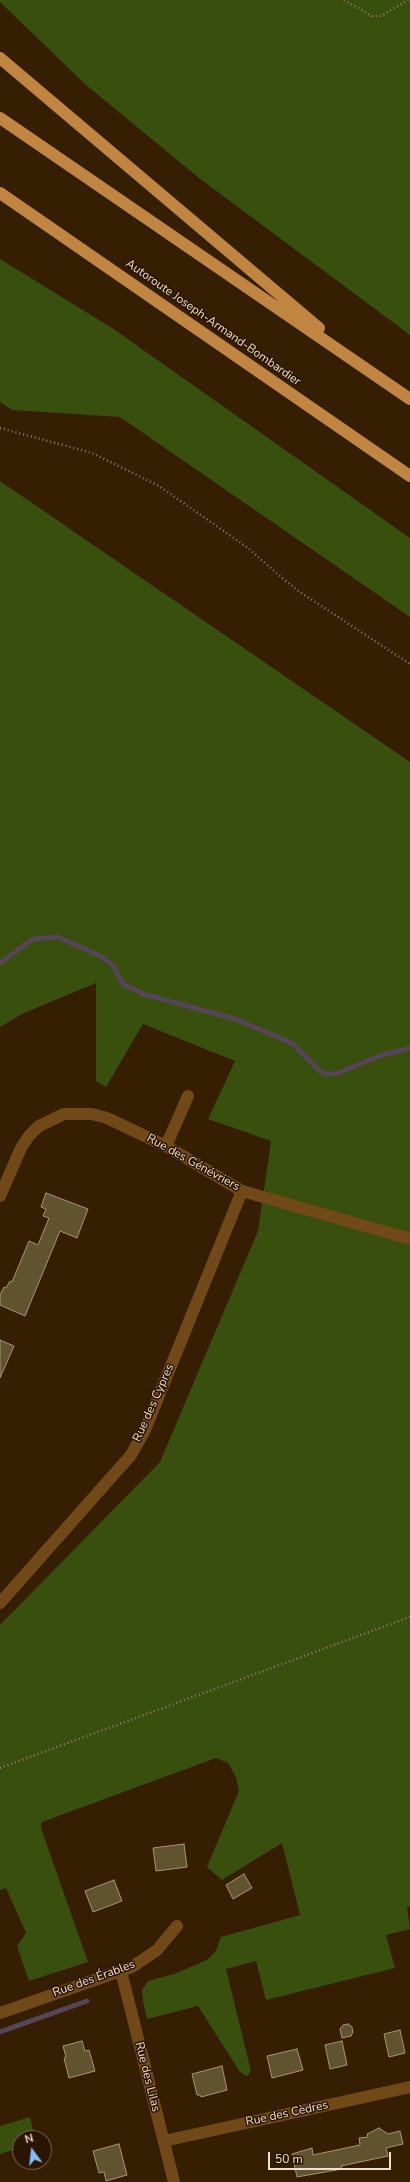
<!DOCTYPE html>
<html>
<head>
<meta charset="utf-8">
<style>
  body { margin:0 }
  #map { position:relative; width:410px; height:2182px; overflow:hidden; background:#351e02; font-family:"Nunito Sans",sans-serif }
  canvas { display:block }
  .north { position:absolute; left:12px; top:2130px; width:40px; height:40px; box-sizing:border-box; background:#2b1500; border:1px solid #7a6654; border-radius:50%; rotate:345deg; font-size:11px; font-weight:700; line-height:16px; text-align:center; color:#f0e0d1 }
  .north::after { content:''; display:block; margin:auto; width:14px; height:18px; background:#7dbef9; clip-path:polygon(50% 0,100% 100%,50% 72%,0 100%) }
  .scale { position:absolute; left:268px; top:2152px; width:123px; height:18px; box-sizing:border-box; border:2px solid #f0e0d1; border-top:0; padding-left:5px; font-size:12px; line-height:14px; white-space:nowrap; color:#f0e0d1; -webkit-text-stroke:3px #2b1500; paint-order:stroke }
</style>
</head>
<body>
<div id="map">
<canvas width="410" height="2182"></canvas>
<div class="north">N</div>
<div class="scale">50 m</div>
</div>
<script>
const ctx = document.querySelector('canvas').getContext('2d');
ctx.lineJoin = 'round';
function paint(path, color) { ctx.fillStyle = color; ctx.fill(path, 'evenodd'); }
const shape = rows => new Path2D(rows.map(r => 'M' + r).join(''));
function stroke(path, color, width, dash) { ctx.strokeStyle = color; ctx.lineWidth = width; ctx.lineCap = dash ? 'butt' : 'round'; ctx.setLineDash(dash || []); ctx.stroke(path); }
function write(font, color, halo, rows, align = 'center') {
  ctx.font = font + ' "Nunito Sans",sans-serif'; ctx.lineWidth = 3; ctx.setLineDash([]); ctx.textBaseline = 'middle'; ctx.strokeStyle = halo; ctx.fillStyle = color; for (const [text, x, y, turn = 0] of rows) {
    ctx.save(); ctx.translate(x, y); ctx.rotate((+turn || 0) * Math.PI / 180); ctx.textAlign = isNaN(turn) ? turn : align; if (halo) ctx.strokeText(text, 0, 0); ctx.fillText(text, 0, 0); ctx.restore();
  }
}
paint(shape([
  [0,0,410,0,410,335,199,178,86,85,0,2],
  [0,259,112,328,410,538,410,617,120,417,12,410,0,402],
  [0,481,410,762,410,1906,407,1907,410,1929,386,1935,395,1968,266,2000,256,1961,226,1969,251,2071,247,2076,240,2072,198,2006,147,2019,143,2001,142,1990,148,1981,174,1974,207,1960,216,1951,221,1937,300,1915,282,1843,222,1880,207,1867,239,1791,236,1777,228,1763,216,1758,42,1822,41,1828,88,1962,29,1981,17,1946,26,1933,6,1888,0,1890,0,1625,160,1462,258,1231,271,1141,208,1119,235,1061,143,1024,106,1087,96,1081,96,983,24,1013,0,1027],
  [30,2117,35,2138,20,2138,20,2148,0,2154,0,2126]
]), '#394f0d');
stroke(shape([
  [0,963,33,939,58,937,98,955,113,965,123,984,143,994,235,1019,285,1040,292,1043,321,1072,327,1074,336,1074,379,1056,410,1048],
  [0,2032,87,2001]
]), '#564457', 5);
const building = shape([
  [46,1193,88,1209,77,1238,60,1231,25,1316,0,1305,0,1295,4,1287,6,1288,10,1281,12,1282,29,1241,38,1245,49,1218,43,1216,46,1209,41,1207,46,1193],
  [0,1340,14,1346,0,1378,0,1340],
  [184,1844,187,1867,156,1871,153,1848,184,1844],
  [244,1874,252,1888,233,1899,226,1885,244,1874],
  [114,1880,122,1901,93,1912,85,1891,114,1880],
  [348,2024,352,2027,353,2032,351,2036,342,2038,340,2029,343,2025,348,2024],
  [400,2030,405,2053,389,2057,384,2034,400,2030],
  [82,2041,85,2051,89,2050,95,2071,69,2078,64,2058,66,2057,63,2046,82,2041],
  [342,2041,347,2065,330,2069,325,2045,342,2041],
  [297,2049,303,2070,272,2078,267,2056,297,2049],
  [222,2066,227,2090,201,2097,200,2095,197,2095,192,2074,222,2066],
  [379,2128,388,2134,400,2131,403,2144,386,2148,388,2156,341,2166,342,2169,297,2177,292,2154,312,2148,313,2155,360,2145,359,2138,368,2137,367,2134,379,2128],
  [119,2144,127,2175,106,2181,104,2172,99,2173,93,2151,119,2144]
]);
paint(building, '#625330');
stroke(building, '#a69671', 1);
stroke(shape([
  [344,0,372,16,381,16,408,0],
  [0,428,92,453,159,486,248,548,282,578,300,592,410,664],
  [0,1768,410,1617]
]), '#907d67', 2.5, [1, 3]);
stroke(shape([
  [166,1146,188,1096],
  [0,1196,21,1148,29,1136,39,1126,64,1114,92,1114,107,1118,166,1146,242,1191,407,1238],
  [0,1603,131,1455,145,1430,242,1191],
  [121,1971,174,2182],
  [0,2013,132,1967,157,1950,177,1926],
  [164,2141,410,2087]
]), '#714918', 12);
stroke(shape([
  [0,58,319,328],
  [0,118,410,399],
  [0,193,410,476]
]), '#c08541', 12);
write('12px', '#f0e0d1', '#2b1500', [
  ["Autoroute Joseph-Armand-Bombardier",213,323,35],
  ["Rue des Génévriers",193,1163,29],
  ["Rue des Cypres",154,1403,-66],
  ["Rue des Érables",94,1979,-20],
  ["Rue des Lilas",147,2077,76],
  ["Rue des Cèdres",287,2114,-12]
]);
</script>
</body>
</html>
